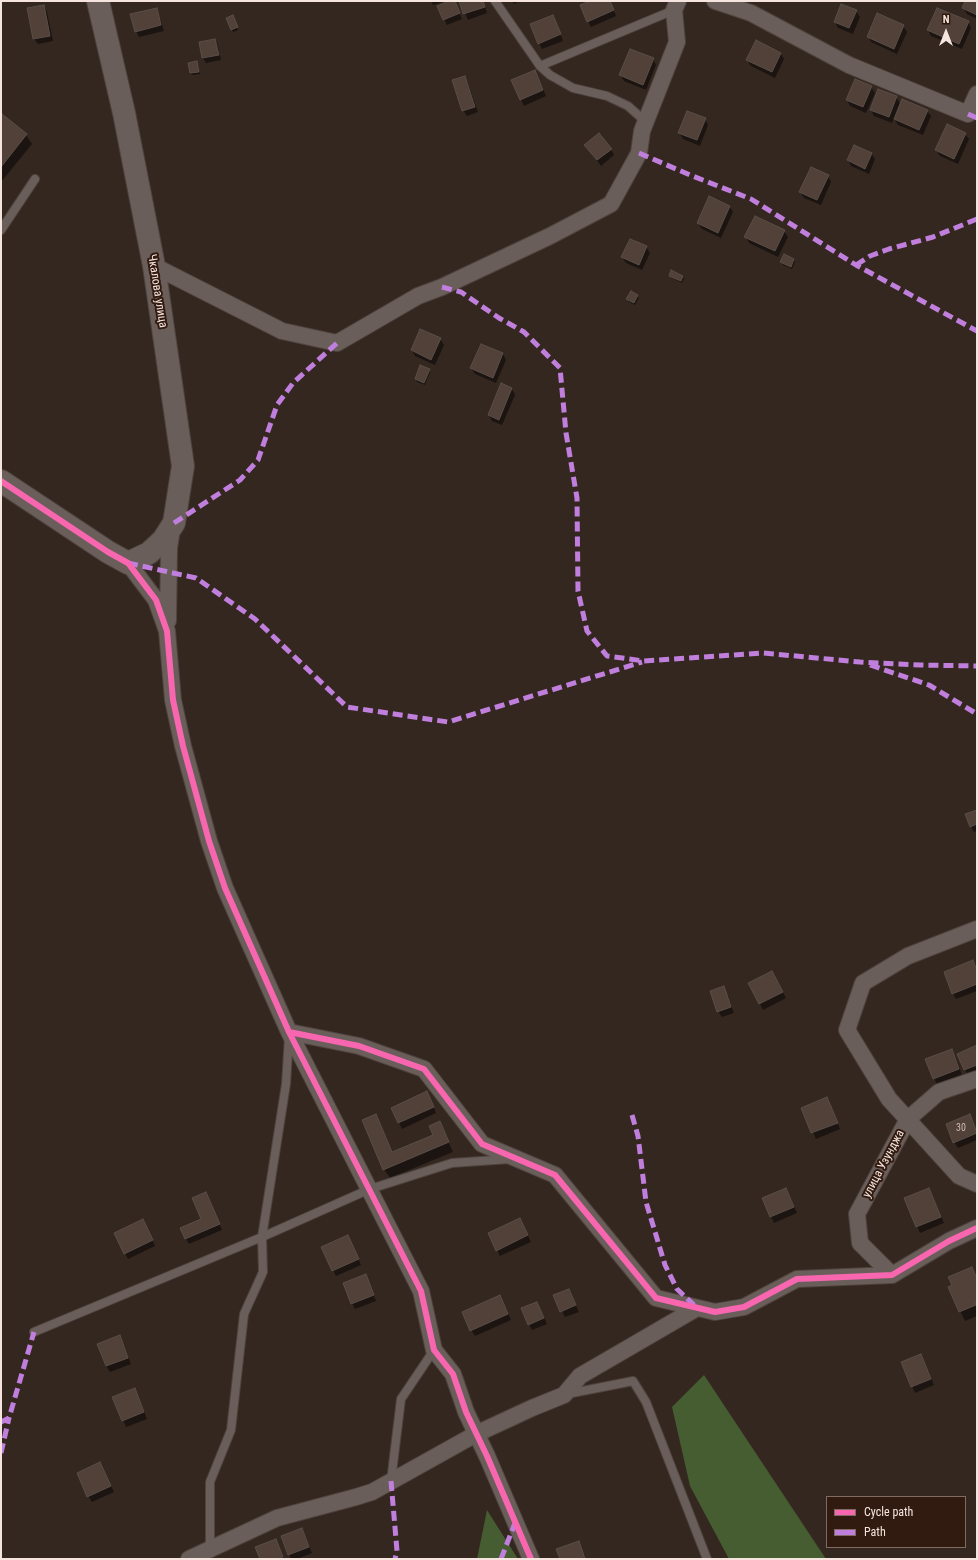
<!DOCTYPE html>
<html>
<head>
<meta charset="utf-8">
<style>
  body { margin:0 }
  #map { position:relative; width:978px; height:1560px; overflow:hidden; background:#342720; font-family:"Roboto Condensed",sans-serif }
  canvas { display:block }
  .frame { position:absolute; inset:0; border:2px solid #f6e5de; pointer-events:none }
  .legend { position:absolute; left:826px; top:1496px; width:140px; height:52px; box-sizing:border-box; background:#311a0f; border:1px solid #806b62; margin:0; padding:5px 7px; list-style:none; font-size:12px; color:#f6e5de }
  .legend li { display:flex; align-items:center; gap:8px; height:20px }
  .legend b { width:20px; border:1px solid #806b62 }
  .north { position:absolute; left:926px; top:12px; width:40px; height:40px; -webkit-text-stroke:3px #311a0f; paint-order:stroke; rotate:0deg; font-size:11px; font-weight:700; line-height:16px; text-align:center; color:#f6e5de }
  .north::after { content:''; display:block; margin:auto; width:14px; height:18px; background:#f6e5de; clip-path:polygon(50% 0,100% 100%,50% 72%,0 100%) }
</style>
</head>
<body>
<div id="map">
<canvas width="978" height="1560"></canvas>
<div class="frame"></div>
<ul class="legend">
<li><b style="height:5px;background:#f766af"></b>Cycle path</li>
<li><b style="height:5px;background:#c07fdc"></b>Path</li>
</ul>
<div class="north">N</div>
</div>
<script>
const ctx = document.querySelector('canvas').getContext('2d');
ctx.lineJoin = 'round';
function paint(path, color) { ctx.fillStyle = color; ctx.fill(path, 'evenodd'); }
const shape = rows => new Path2D(rows.map(r => 'M' + r).join(''));
function stroke(path, color, width, dash) { ctx.strokeStyle = color; ctx.lineWidth = width; ctx.lineCap = dash ? 'butt' : 'round'; ctx.setLineDash(dash || []); ctx.stroke(path); }
function write(font, color, halo, rows, align = 'center') {
  ctx.font = font + ' "Roboto Condensed",sans-serif'; ctx.lineWidth = 4; ctx.setLineDash([]); ctx.textBaseline = 'middle'; ctx.strokeStyle = halo; ctx.fillStyle = color; for (const [text, x, y, turn = 0] of rows) {
    ctx.save(); ctx.translate(x, y); ctx.rotate((+turn || 0) * Math.PI / 180); ctx.textAlign = isNaN(turn) ? turn : align; if (halo) ctx.strokeText(text, 0, 0); ctx.fillText(text, 0, 0); ctx.restore();
  }
}
paint(shape([
  [704,1375,826,1559,729,1559,690,1486,672,1407],
  [487,1510,518,1559,477,1559]
]), '#465c31');
paint(shape([
  [431,1,447,1,433,5],
  [451,1,454,1,462,19,447,25,444,19],
  [460,1,483,1,487,13,468,20],
  [512,1,520,1,514,4],
  [592,1,610,1,616,16,591,27,588,21],
  [967,1,977,1,977,19,967,14,963,8],
  [44,6,47,12,53,41,38,44,34,39],
  [156,9,159,15,164,31,139,37,136,31],
  [856,11,860,17,853,34,838,28,835,22],
  [234,19,238,30,233,32,232,30],
  [556,22,563,41,542,49,539,43],
  [968,22,971,28,962,49,931,36,928,30],
  [903,26,907,32,897,54,871,42,868,36],
  [215,40,218,46,221,60,206,63,203,58],
  [781,54,784,59,775,78,751,66,747,60],
  [653,59,656,65,646,90,624,81,620,75],
  [197,63,200,74,192,75,191,73],
  [465,77,468,83,478,112,467,116,463,110],
  [538,77,546,96,524,106,513,81],
  [871,87,875,93,866,113,850,106,847,100],
  [896,97,901,105,927,111,931,116,923,135,898,125,894,118,892,123,874,116,871,110],
  [3,116,26,135,32,144,1,182,1,118],
  [705,119,708,125,700,146,683,139,679,133],
  [965,134,969,139,958,164,940,156,936,150],
  [586,145,611,149,614,155,601,166],
  [872,154,875,159,869,174,851,166,848,160],
  [828,176,831,182,821,205,804,198,800,192],
  [730,207,733,212,721,238,702,229,698,223],
  [784,231,788,237,778,257,749,243,746,237],
  [646,247,650,253,642,270,626,263,622,257],
  [794,260,795,262,792,269,783,265,781,262],
  [670,276,683,276,684,279,682,283,672,278],
  [637,296,639,298,635,305,629,302,627,299],
  [440,339,444,345,435,365,415,356,412,350],
  [481,345,503,354,506,360,496,383,475,374,471,368],
  [421,366,429,370,430,372,425,385,417,382,416,379],
  [502,385,512,389,515,395,502,425,492,421,489,415],
  [977,811,977,831,974,832,971,826],
  [972,961,977,970,977,991,956,999,953,994],
  [775,978,786,998,763,1010,749,983],
  [723,987,734,1013,722,1017,718,1011],
  [977,1047,977,1072,968,1075,965,1070],
  [955,1056,962,1075,937,1085,927,1060],
  [430,1098,436,1113,402,1129,392,1108],
  [827,1099,840,1129,816,1139,803,1109],
  [969,1116,977,1132,977,1140,958,1148,954,1142],
  [440,1123,453,1152,390,1178,384,1169,380,1124,392,1153,434,1135],
  [929,1189,944,1223,920,1233,905,1199],
  [789,1195,797,1213,774,1223,763,1199],
  [209,1199,222,1230,189,1244,186,1239,202,1220],
  [523,1225,531,1242,500,1256,497,1250],
  [146,1226,155,1246,128,1259,125,1253],
  [351,1242,361,1265,336,1276,333,1270],
  [972,1268,977,1278,977,1316,965,1321,949,1288],
  [368,1282,376,1301,355,1309,352,1303],
  [569,1290,579,1312,565,1317,555,1296],
  [503,1302,511,1320,475,1336,471,1330],
  [537,1303,547,1324,532,1330,529,1324],
  [119,1336,131,1364,110,1372,106,1366],
  [921,1356,934,1385,915,1393,902,1363],
  [138,1395,147,1419,126,1427,113,1397],
  [103,1469,114,1492,92,1502,88,1496],
  [302,1530,312,1553,297,1559,291,1559,282,1537],
  [275,1540,284,1559,262,1559]
]), '#0007');
const building = shape([
  [449,1,455,1,460,13,443,20,437,6,449,1],
  [459,1,483,1,485,7,463,14,459,1],
  [590,1,610,1,614,10,587,22,580,5,590,1],
  [965,1,977,1,977,15,962,8,965,1],
  [841,4,857,10,849,28,834,22,841,4],
  [44,5,50,36,33,39,27,8,44,5],
  [157,8,161,25,135,32,130,14,157,8],
  [937,8,969,21,959,44,927,30,937,8],
  [877,13,904,25,894,49,867,37,877,13],
  [233,15,238,27,231,30,226,18,233,15],
  [553,15,561,34,538,44,530,24,553,15],
  [215,39,219,55,202,58,199,42,215,39],
  [756,40,781,53,772,72,746,60,756,40],
  [630,49,654,58,643,85,619,75,630,49],
  [197,61,199,72,190,73,188,63,197,61],
  [535,70,543,90,520,100,511,80,535,70],
  [465,76,475,107,462,111,452,80,465,76],
  [855,79,872,86,863,107,846,100,855,79],
  [878,89,897,96,889,117,870,110,878,89],
  [902,99,928,110,919,130,894,119,902,99],
  [687,111,706,118,697,140,678,133,687,111],
  [2,114,27,134,1,167,1,116,2,114],
  [947,124,966,133,954,159,935,150,947,124],
  [599,133,612,149,597,160,584,145,599,133],
  [854,145,872,153,865,169,847,160,854,145],
  [811,167,829,175,817,200,799,192,811,167],
  [709,196,730,206,718,233,697,223,709,196],
  [755,216,785,230,775,251,744,237,755,216],
  [630,239,647,246,639,265,621,257,630,239],
  [784,254,794,259,791,267,780,262,784,254],
  [671,270,683,276,681,281,669,276,671,270],
  [631,291,638,295,634,303,626,299,631,291],
  [420,329,441,338,431,360,411,350,420,329],
  [481,344,503,353,493,378,470,368,481,344],
  [420,365,430,369,424,383,415,379,420,365],
  [501,383,512,388,499,420,488,415,501,383],
  [977,810,977,824,970,827,965,814,977,810],
  [973,960,977,971,977,984,952,994,944,972,973,960],
  [772,971,783,992,759,1004,748,983,772,971],
  [724,986,731,1007,717,1012,710,991,724,986],
  [977,1045,977,1065,964,1070,957,1054,977,1045],
  [952,1049,959,1069,933,1079,925,1059,952,1049],
  [427,1091,434,1107,398,1123,391,1108,427,1091],
  [827,1097,838,1123,811,1133,801,1108,827,1097],
  [376,1114,392,1152,433,1135,429,1126,440,1121,449,1142,383,1170,362,1120,376,1114],
  [970,1114,977,1133,953,1143,946,1124,970,1114],
  [786,1188,794,1207,770,1217,762,1198,786,1188],
  [929,1188,941,1217,916,1227,904,1198,929,1188],
  [206,1192,220,1224,185,1239,180,1228,201,1219,192,1198,206,1192],
  [520,1218,528,1235,496,1251,488,1233,520,1218],
  [143,1219,153,1240,124,1254,114,1233,143,1219],
  [348,1235,359,1259,332,1271,321,1247,348,1235],
  [972,1267,977,1279,977,1301,975,1302,976,1305,959,1312,948,1287,952,1285,948,1277,972,1267],
  [366,1274,374,1295,351,1304,343,1283,366,1274],
  [569,1289,576,1305,560,1312,553,1295,569,1289],
  [500,1295,508,1314,470,1331,462,1312,500,1295],
  [537,1302,544,1318,528,1325,521,1308,537,1302],
  [120,1335,128,1358,106,1366,97,1344,120,1335],
  [921,1354,931,1379,911,1387,901,1362,921,1354],
  [135,1388,144,1412,122,1421,112,1397,135,1388],
  [100,1462,111,1486,87,1497,77,1473,100,1462],
  [302,1528,309,1547,288,1555,281,1536,302,1528],
  [276,1539,283,1557,278,1559,260,1559,255,1547,276,1539],
  [579,1541,585,1559,560,1559,556,1549,579,1541]
]);
paint(building, '#514139');
stroke(building, '#594e48', 1);
const lane = shape([
  [495,1,540,66,550,75,573,88,607,96,628,106,646,122],
  [540,66,674,10],
  [1,230,35,179],
  [34,1332,262,1237,286,1084,289,1037],
  [567,1394,633,1381,646,1402,707,1559],
  [391,1481,401,1399,434,1350],
  [210,1550,210,1482,231,1430,244,1314,263,1272,262,1237,370,1189,452,1163,510,1159]
]);
const street = shape([
  [715,1,751,13,849,65,968,114,977,94],
  [154,266,282,331,337,343,418,296,442,287,550,236,611,204,639,153,642,131,677,42,674,10,678,1],
  [128,563,156,600,167,631,173,700,183,746,209,841,225,888,289,1032,421,1291,434,1350,453,1374,466,1412,487,1456,531,1559],
  [168,621,169,548,172,529],
  [977,929,908,956,863,983,847,1030,889,1099,959,1176,977,1184],
  [289,1032,359,1046,424,1069,482,1144,555,1175,656,1298,715,1312,744,1307,797,1279,892,1275,949,1241,977,1228],
  [892,1275,860,1243,857,1214,908,1119,939,1092,977,1079],
  [189,1559,277,1518,356,1497,372,1492,476,1434,532,1408,564,1395,580,1376,697,1308]
]);
const secondary = shape([
  [1,481,108,552,128,563,149,553,163,540,174,523,183,466,154,266,124,113,98,1]
]);
stroke(lane, '#4f433e', 10);
stroke(street, '#4f433e', 18);
stroke(secondary, '#4f433e', 24);
stroke(lane, '#6a5e5a', 8);
stroke(street, '#6a5e5a', 16);
stroke(secondary, '#6a5e5a', 22);
stroke(shape([
  [968,114,977,118],
  [639,153,690,175,751,199,856,265,977,331],
  [856,265,870,256,889,249,933,237,977,219],
  [442,287,461,292,499,318,524,332,560,368,566,433,577,498,578,591,587,631,607,656,644,661,763,653,860,662,921,665,977,666],
  [174,523,240,480,258,460,277,405,293,383,337,343],
  [128,563,196,578,255,619,347,707,448,722,642,662],
  [870,665,929,685,977,714],
  [632,1115,638,1136,646,1202,665,1265,677,1289,694,1305],
  [1,1422,9,1418,34,1332],
  [1,1453,9,1418],
  [391,1481,397,1551,395,1559],
  [501,1559,515,1523]
]), '#c07fdc', 5, [10, 5]);
stroke(shape([
  [1,481,108,552,128,563,156,600,167,631,173,700,183,746,209,841,225,888,289,1032,421,1291,434,1350,453,1374,466,1412,487,1456,531,1559],
  [289,1032,359,1046,424,1069,482,1144,555,1175,656,1298,715,1312,744,1307,797,1279,892,1275,949,1241,977,1228]
]), '#f766af', 6);
write('10px', '#cdbcb5', null, [
  ["30",961,1128]
]);
write('12px', '#f6e5de', '#311a0f', [
  ["Чкалова улица",157,291,81],
  ["улица Узунджа",884,1164,-62]
]);
</script>
</body>
</html>
